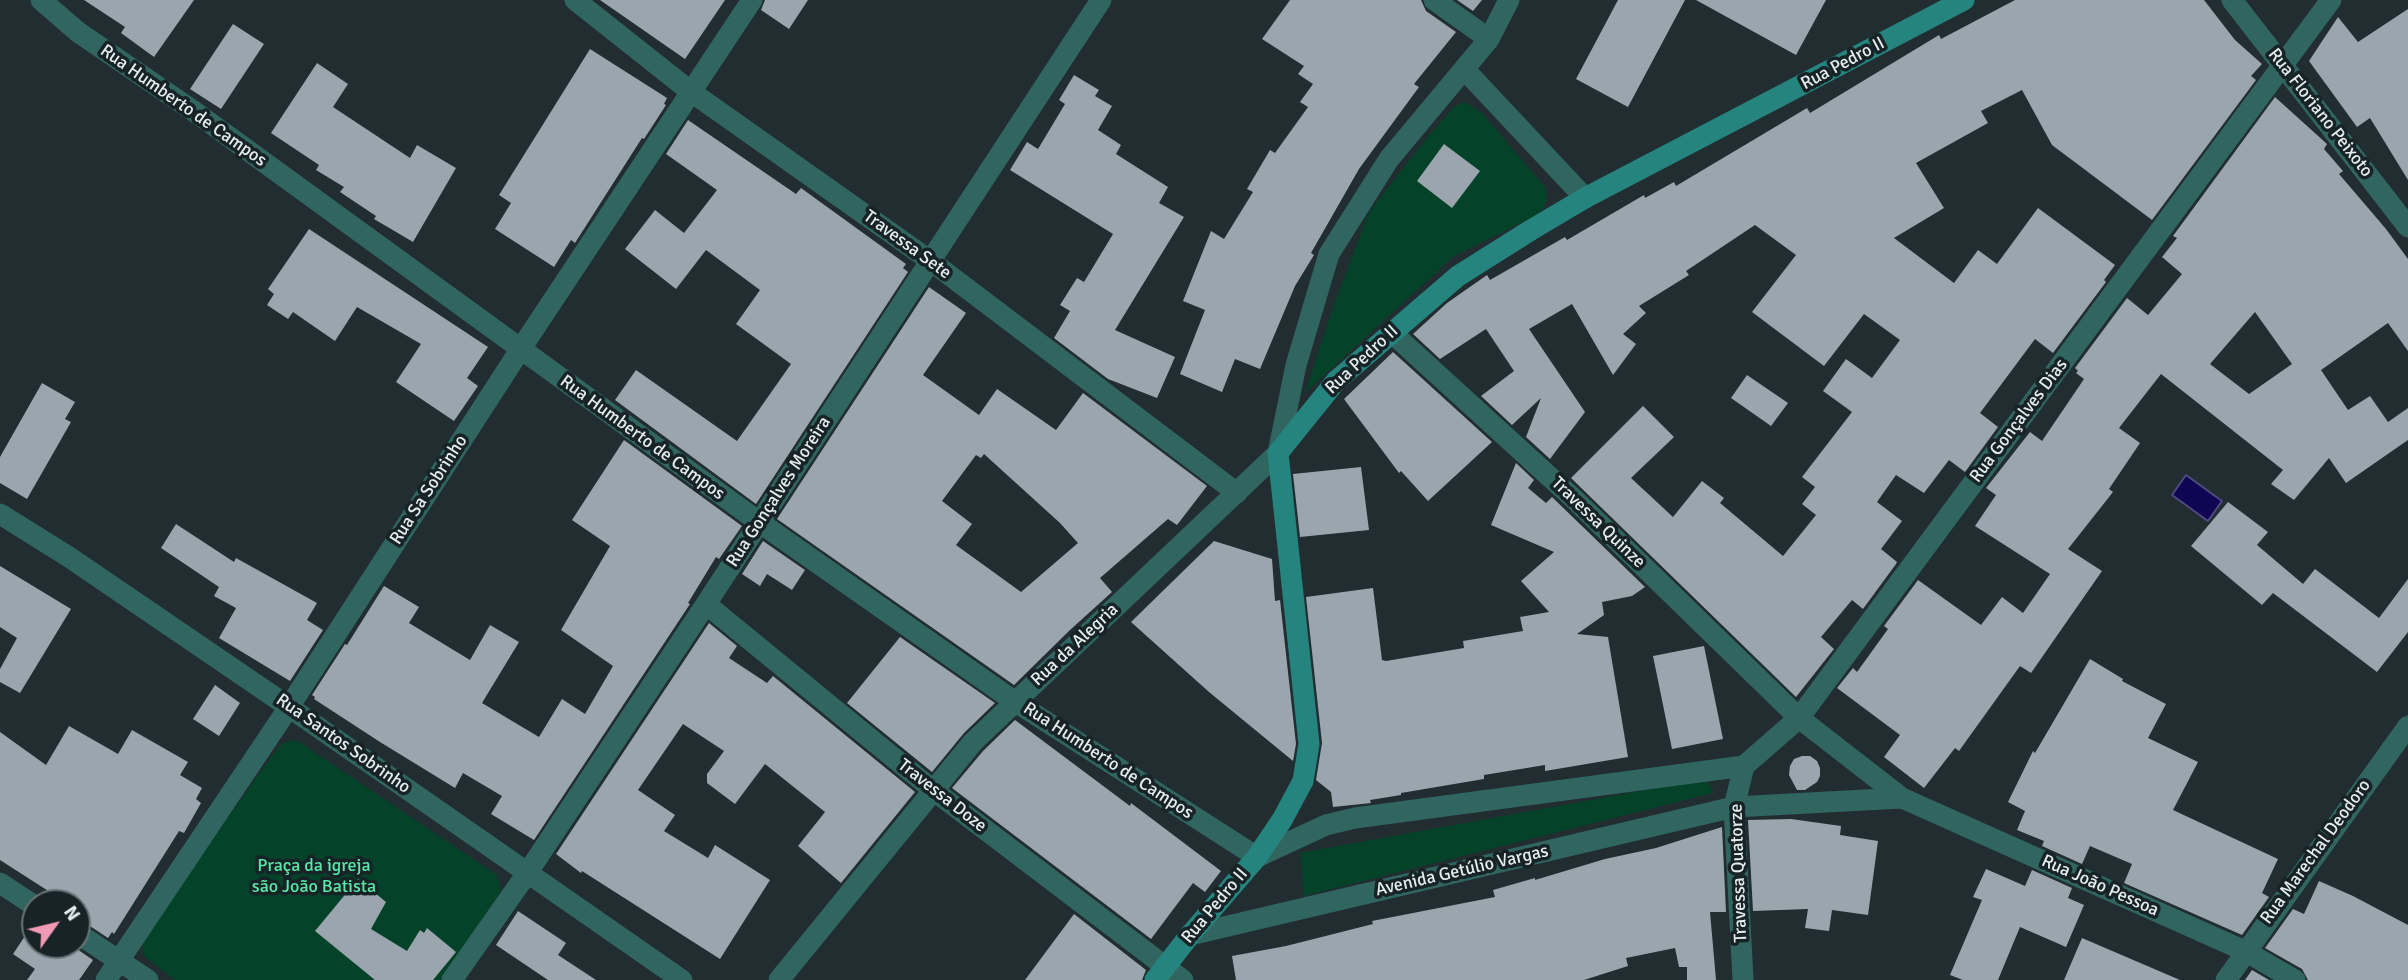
<!DOCTYPE html>
<html>
<head>
<meta charset="utf-8">
<style>
  body { margin:0 }
  #map { position:relative; width:2408px; height:980px; overflow:hidden; background:#212d30; font-family:Signika,sans-serif }
  canvas { display:block }
  .north { position:absolute; left:21px; top:889px; width:70px; height:70px; box-sizing:border-box; background:#172326; border:2px solid #697376; border-radius:50%; rotate:56deg; font-size:19px; font-weight:700; line-height:28px; text-align:center; color:#e4ecee }
  .north::after { content:''; display:block; margin:auto; width:24px; height:32px; background:#f09ab6; clip-path:polygon(50% 0,100% 100%,50% 72%,0 100%) }
</style>
</head>
<body>
<div id="map">
<canvas width="2408" height="980"></canvas>
<div class="north">N</div>
</div>
<script>
const ctx = document.querySelector('canvas').getContext('2d');
ctx.lineJoin = 'round';
function paint(path, color) { ctx.fillStyle = color; ctx.fill(path, 'evenodd'); }
const shape = rows => new Path2D(rows.map(r => 'M' + r).join(''));
function stroke(path, color, width, dash) { ctx.strokeStyle = color; ctx.lineWidth = width; ctx.lineCap = dash ? 'butt' : 'round'; ctx.setLineDash(dash || []); ctx.stroke(path); }
function write(font, color, halo, rows, align = 'center') {
  ctx.font = font + ' Signika,sans-serif'; ctx.lineWidth = 7; ctx.setLineDash([]); ctx.textBaseline = 'middle'; ctx.strokeStyle = halo; ctx.fillStyle = color; for (const [text, x, y, turn = 0] of rows) {
    ctx.save(); ctx.translate(x, y); ctx.rotate((+turn || 0) * Math.PI / 180); ctx.textAlign = isNaN(turn) ? turn : align; if (halo) ctx.strokeText(text, 0, 0); ctx.fillText(text, 0, 0); ctx.restore();
  }
}
paint(shape([
  [1465,102,1482,113,1546,188,1547,197,1544,209,1533,217,1454,256,1305,393,1332,310,1369,212,1425,140,1455,106],
  [291,740,301,743,497,875,501,890,498,896,441,980,175,980,145,957,142,948,146,933,271,757,282,744],
  [1707,779,1713,793,1304,896,1300,853]
]), '#04422a');
const water = shape([
  [2186,475,2222,501,2208,521,2172,495,2186,475]
]);
paint(water, '#0f0553');
stroke(water, '#4f4a82', 2);
paint(shape([
  [84,0,194,0,154,57,121,33,125,27],
  [600,0,725,0,685,59],
  [765,0,808,0,789,29,761,10],
  [1290,0,1421,0,1426,11,1456,32,1414,84,1419,87,1359,169,1311,253,1314,255,1295,286,1260,369,1235,359,1222,392,1180,374,1205,310,1183,301,1211,231,1224,239,1253,192,1247,189,1270,150,1275,153,1308,107,1300,102,1313,84,1298,74,1304,66,1262,39],
  [1457,0,1482,0,1473,11],
  [1618,0,1685,0,1628,107,1576,79],
  [1696,0,1826,0,1796,55],
  [2015,0,2204,0,2235,40,2262,64,2251,76,2256,80,2152,220,2052,145,2022,90,1981,111,1988,123,1916,163,1944,208,1894,238,1954,283,1978,250,1997,264,2038,208,2115,265,2104,280,2106,282,2053,353,2035,339,1980,413,1998,427,1965,472,1949,460,1924,493,1896,475,1877,502,1902,521,1881,549,1897,562,1896,564,1863,609,1852,600,1821,637,1834,649,1796,697,1571,478,1643,406,1674,437,1631,478,1673,517,1702,481,1724,498,1720,503,1783,556,1816,515,1802,504,1815,487,1802,477,1852,412,1823,391,1846,359,1872,378,1900,340,1864,314,1824,366,1752,312,1796,255,1755,225,1686,271,1689,275,1639,306,1646,313,1623,334,1636,344,1613,375,1572,304,1529,329,1585,412,1550,459,1526,437,1541,398,1512,425,1481,396,1514,371,1486,329,1440,359,1413,334,1447,303,1487,275,1490,280,1565,237,1567,240,1644,195,1645,198,1674,182,1676,186,1807,108,1810,113,1939,35,1941,39],
  [2408,9,2408,180,2370,118,2357,127,2309,61,2338,17,2358,42],
  [233,24,264,44,221,109,190,89],
  [590,49,667,98,664,104,666,105,644,139,642,138,575,243,571,240,554,267,495,229,511,203,499,195],
  [317,63,348,84,333,107,410,158,417,145,456,168,413,242,374,219,376,216,340,192,344,187,316,170,319,165,271,133],
  [1074,75,1099,90,1095,96,1112,106,1098,130,1121,145,1116,154,1168,187,1159,203,1184,217,1115,330,1175,357,1157,398,1108,379,1054,338,1070,311,1060,305,1077,278,1084,282,1113,234,1010,170,1027,142,1038,149,1065,104,1059,100],
  [2275,97,2327,144,2324,149,2343,171,2339,174,2386,229,2408,259,2408,351,2388,323,2321,370,2348,410,2370,396,2388,422,2408,408,2408,440,2346,483,2329,458,2294,500,2271,484,2283,470,2161,374,2119,428,2140,443,2109,489,2113,492,2068,549,2102,571,2031,673,2020,666,1959,751,1955,748,1924,788,1884,757,1900,735,1837,688,1853,668,1857,672,1888,629,1884,626,1918,580,1981,625,2002,597,2023,613,2050,574,1975,526,1996,495,1986,488,2030,432,2042,441,2084,379,2076,373,2078,371,2075,368,2127,298,2148,315,2182,274,2162,257,2177,238,2173,236],
  [2255,312,2292,364,2249,394,2210,364],
  [688,120,796,194,801,188,906,264,903,268,908,272,756,504,615,400,636,370,737,441,791,364,736,324,760,290,706,250,676,289,625,249,655,210,684,233,717,190,666,154],
  [1444,144,1480,171,1452,208,1417,181],
  [309,229,488,347,467,378,478,386,454,421,396,382,421,344,357,307,335,341,293,312,288,319,267,305,274,294,268,289],
  [929,287,966,313,923,375,979,415,997,389,1056,430,1083,393,1207,486,1177,525,1168,519,1100,578,1112,592,1070,630,1014,685,777,519],
  [984,454,1060,523,1078,543,1021,592,956,545,972,524,942,501,976,455,981,458],
  [1393,352,1492,442,1428,501,1401,471,1399,473,1344,399],
  [1747,375,1788,403,1771,426,1731,398],
  [42,383,75,402,65,419,71,422,27,499,0,483,0,457],
  [624,440,742,526,719,559,716,557,688,603,690,604,534,840,491,814,502,796,463,773,455,788,380,742,314,699,315,697,312,695,345,644,347,645,384,586,419,607,409,623,470,660,490,625,519,642,482,703,539,737,562,699,585,714,613,666,561,630,610,546,572,520],
  [1516,463,1534,480,1528,488,1546,503,1552,497,1645,587,1632,596,1602,602,1604,615,1577,634,1608,637,1628,757,1545,771,1545,765,1484,775,1484,779,1401,793,1401,795,1370,800,1371,803,1333,807,1331,792,1316,780,1322,743,1306,597,1373,588,1382,660,1386,661,1464,648,1463,641,1523,631,1520,617,1549,612,1521,581,1554,552,1491,525],
  [1361,467,1369,530,1300,537,1293,474],
  [2228,502,2268,532,2257,545,2303,584,2315,569,2379,618,2408,579,2408,632,2377,672,2273,593,2262,605,2191,546],
  [176,524,234,562,236,558,317,603,307,620,323,630,290,681,219,638,236,608,214,596,219,587,161,548],
  [763,541,805,570,792,590,767,574,760,586,742,574],
  [1214,541,1272,559,1275,601,1280,600,1296,744,1293,761,1209,692,1131,622],
  [0,566,71,609,20,693,0,682,0,669,17,638,0,627],
  [709,623,737,646,729,658,767,683,773,676,915,792,841,883,798,846,825,812,765,764,735,804,707,783,707,774,724,751,683,724,638,790,675,815,664,831,708,858,715,845,770,880,720,959,582,871,581,873,556,854],
  [900,637,995,703,964,733,932,772,847,703],
  [1704,646,1723,739,1672,749,1653,656],
  [2090,659,2123,679,2122,681,2166,704,2148,738,2198,762,2173,810,2278,859,2262,893,2269,897,2242,935,2124,883,2132,864,2090,846,2082,864,2042,846,2044,841,2017,830,2025,811,2008,802,2033,751,2035,753],
  [215,685,240,703,219,736,193,719],
  [1015,720,1130,806,1131,803,1221,871,1205,892,1193,883,1151,939,952,788,983,751],
  [69,726,118,754,132,730,188,762,180,775,202,788,196,799,201,803,184,833,179,831,114,934,112,932,108,938,84,922,77,920,77,903,47,903,53,894,0,860,0,732,46,765],
  [1802,756,1810,756,1817,761,1820,768,1820,776,1817,782,1805,790,1797,790,1789,775,1790,766,1794,759],
  [1791,819,1841,826,1840,835,1878,841,1868,915,1832,910,1829,931,1805,928,1808,909,1753,911,1748,820],
  [1722,827,1726,912,1710,912,1716,980,1687,980,1687,967,1679,967,1675,948,1626,958,1628,966,1584,980,1236,980,1232,956,1286,946,1373,924,1372,921,1495,897,1493,890,1535,878,1535,880,1605,859,1656,848],
  [1986,869,2025,886,2032,870,2072,888,2068,898,2084,905,2066,947,2020,927,1998,980,1963,980,1950,975,1982,900,1973,897],
  [358,879,386,902,371,929,407,951,420,930,424,933,427,928,456,952,433,980,375,980,315,931],
  [2319,881,2353,896,2408,925,2408,980,2308,980,2302,969,2265,948,2293,909,2304,914],
  [518,911,566,943,558,955,596,980,548,980,496,945],
  [1074,914,1146,970,1142,980,1025,980],
  [35,921,35,945,71,945,93,960,79,980,27,980,35,969,13,954],
  [2082,938,2180,980,2064,980],
  [2252,970,2269,980,2245,980]
]), '#9ba5ae');
stroke(shape([
  [41,0,78,32,195,112,759,522,1014,701,1257,857,1326,825,1355,818,1744,766],
  [575,0,690,91,932,262,1237,493],
  [1434,0,1489,39],
  [2232,0,2408,227],
  [1465,70,1585,198],
  [1391,332,1574,499,1799,718,1902,798,2245,951,2295,980],
  [0,514,69,557,289,707,682,980],
  [706,604,933,790,1183,980],
  [1744,766,1799,718,2331,0],
  [0,883,35,906],
  [77,933,148,980],
  [1190,935,1734,807,1902,798],
  [106,980,289,707,520,350,752,0],
  [452,980,528,872,706,604,1101,0],
  [779,980,973,742,1278,453,1296,365,1329,254,1389,159,1489,39,1509,0],
  [1743,980,1734,807,1744,766],
  [2226,980,2408,726]
]), '#306560', 21);
stroke(shape([
  [1155,980,1190,935,1257,857,1282,820,1303,781,1309,744,1278,453,1336,381,1458,276,1531,230,1585,198,1964,0]
]), '#25857e', 21);
write('18px', '#e4ecee', '#172326', [
  ["Rua Pedro II",1843,64,-28],
  ["Rua Humberto de Campos",183,106,35],
  ["Rua Floriano Peixoto",2320,113,52],
  ["Travessa Sete",907,245,36],
  ["Rua Pedro II",1362,360,-43],
  ["Rua Gonçalves Dias",2019,421,-53],
  ["Rua Humberto de Campos",642,438,36],
  ["Rua Sa Sobrinho",429,490,-57],
  ["Rua Gonçalves Moreira",779,492,-57],
  ["Travessa Quinze",1598,523,44],
  ["Rua da Alegria",1075,645,-43],
  ["Rua Santos Sobrinho",343,744,35],
  ["Rua Humberto de Campos",1108,761,33],
  ["Travessa Doze",942,796,38],
  ["Rua Marechal Deodoro",2316,852,-54],
  ["Avenida Getúlio Vargas",1462,871,-13],
  ["Travessa Quatorze",1739,873,-92],
  ["Rua João Pessoa",2100,886,24],
  ["Rua Pedro II",1215,906,-50]
]);
write('18px', '#58e9a7', '#172326', [
  ["Praça da igreja",314,866],
  ["são João Batista",314,887]
]);
</script>
</body>
</html>
